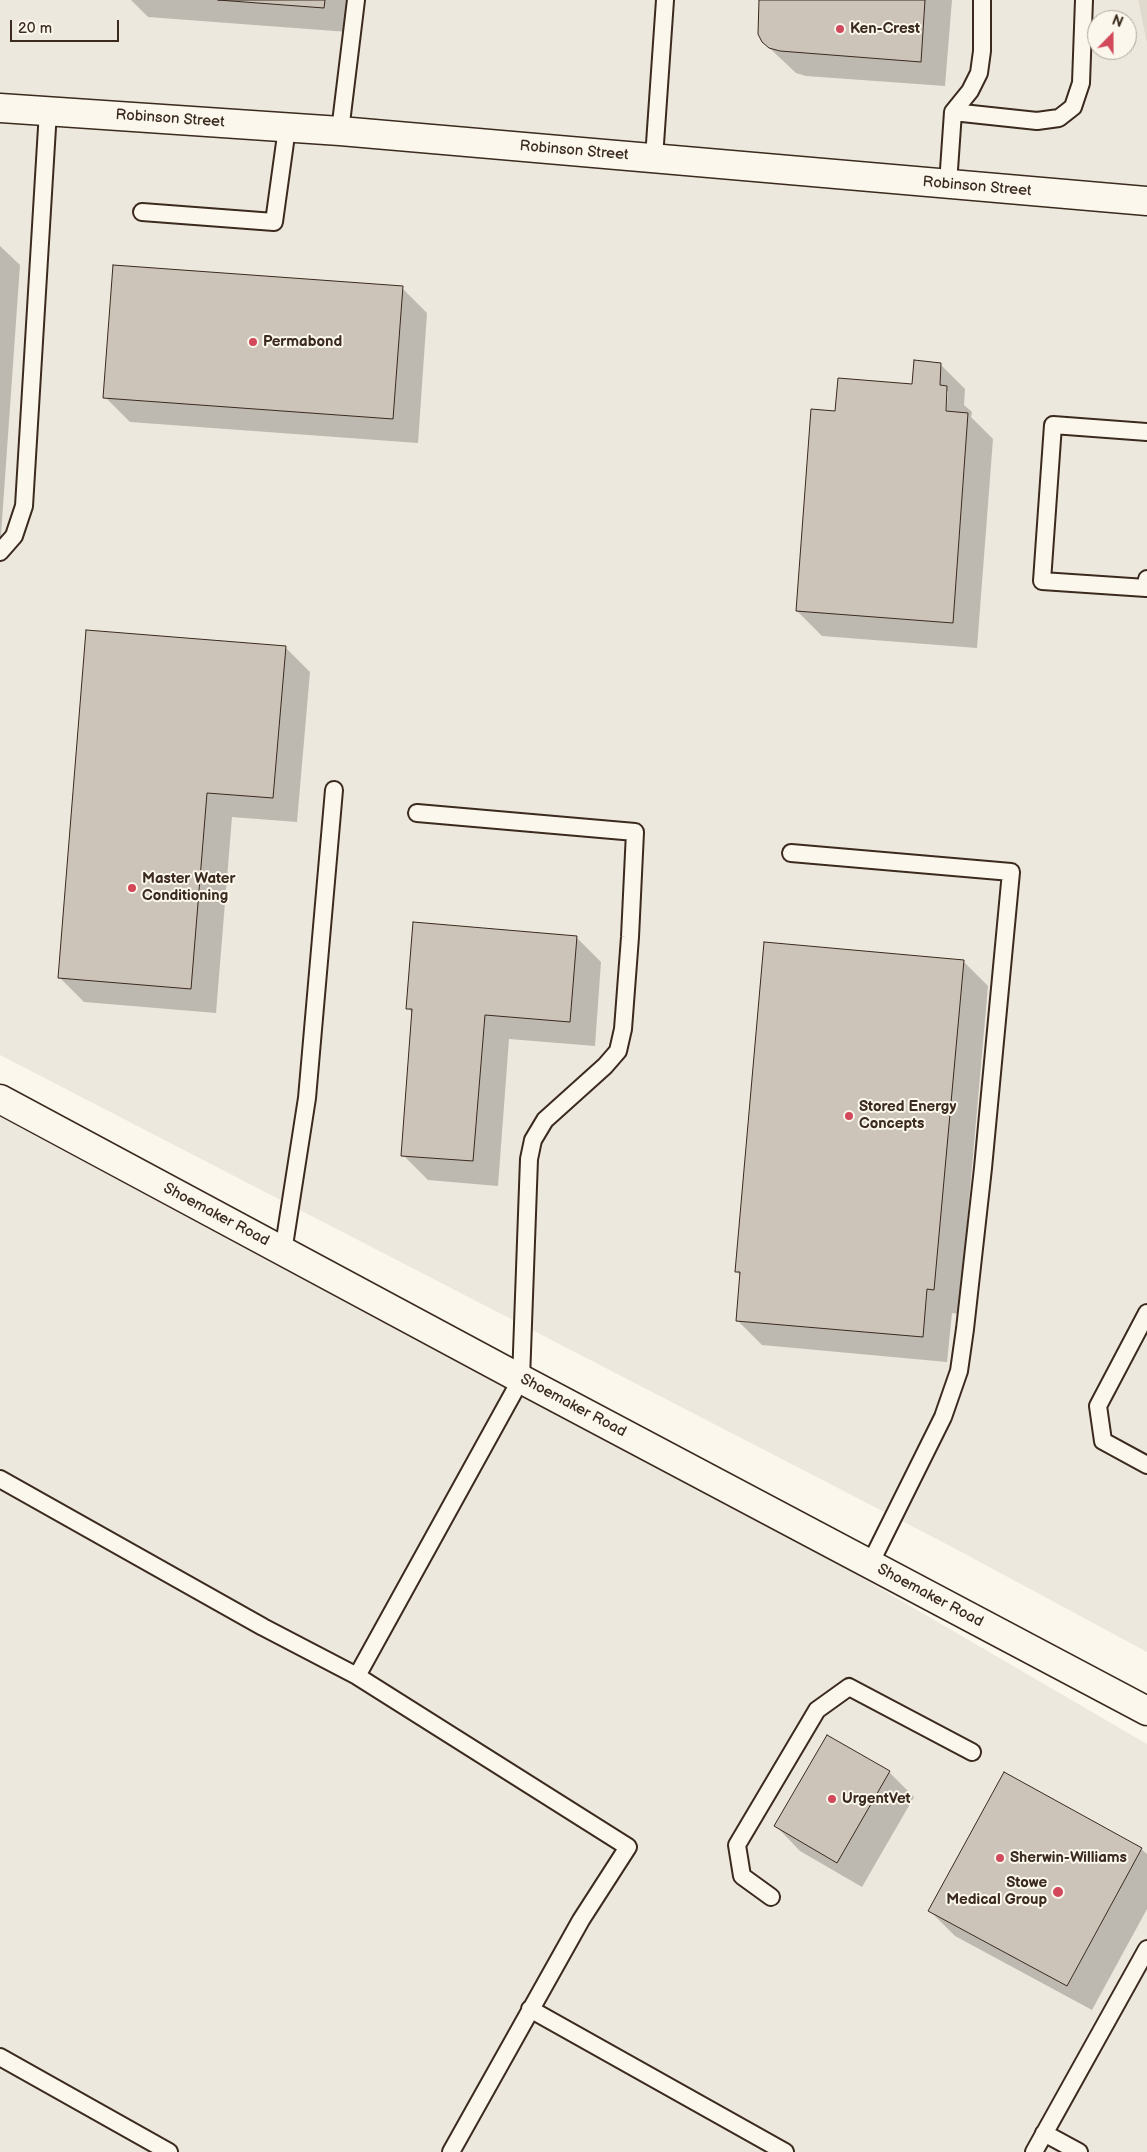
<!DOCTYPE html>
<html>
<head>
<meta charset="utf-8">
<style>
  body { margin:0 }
  #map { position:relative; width:1147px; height:2152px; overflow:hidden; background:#fbf7ec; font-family:"Balsamiq Sans",sans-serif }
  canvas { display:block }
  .north { position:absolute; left:1087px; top:10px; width:50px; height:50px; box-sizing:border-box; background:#fbf7ec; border:1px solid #aea59a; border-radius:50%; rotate:22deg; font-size:14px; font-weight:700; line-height:20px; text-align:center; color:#3b2a1e }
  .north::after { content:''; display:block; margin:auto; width:18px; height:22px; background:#d1495b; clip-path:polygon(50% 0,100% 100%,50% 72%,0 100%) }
  .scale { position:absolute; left:10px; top:20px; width:109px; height:22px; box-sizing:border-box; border:2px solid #3b2a1e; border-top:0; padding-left:6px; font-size:15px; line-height:18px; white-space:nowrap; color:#3b2a1e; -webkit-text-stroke:4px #fbf7ec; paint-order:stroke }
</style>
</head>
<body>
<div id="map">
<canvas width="1147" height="2152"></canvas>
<div class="north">N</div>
<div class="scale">20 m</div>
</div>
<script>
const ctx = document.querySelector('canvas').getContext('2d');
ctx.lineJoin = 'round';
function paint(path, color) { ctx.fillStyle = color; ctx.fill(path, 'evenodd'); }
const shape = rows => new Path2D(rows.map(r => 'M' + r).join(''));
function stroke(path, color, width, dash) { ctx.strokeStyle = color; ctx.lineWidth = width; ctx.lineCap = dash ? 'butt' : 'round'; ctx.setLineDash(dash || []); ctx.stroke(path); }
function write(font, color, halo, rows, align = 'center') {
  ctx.font = font + ' "Balsamiq Sans",sans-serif'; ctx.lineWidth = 4; ctx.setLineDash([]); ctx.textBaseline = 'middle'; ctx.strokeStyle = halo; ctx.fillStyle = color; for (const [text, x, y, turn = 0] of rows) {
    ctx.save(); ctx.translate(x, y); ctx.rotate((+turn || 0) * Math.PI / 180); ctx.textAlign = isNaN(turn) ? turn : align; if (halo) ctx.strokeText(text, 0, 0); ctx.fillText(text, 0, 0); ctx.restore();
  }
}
paint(shape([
  [0,0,1138,0,1147,44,1147,1652,954,1548,0,1055],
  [1097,20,1127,20,1127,50,1097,50],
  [0,1098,521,1379,1147,1744,1147,2152,0,2152]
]), '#ede8dd');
paint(shape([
  [1138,0,1147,0,1147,44]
]), '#dfd9ce');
paint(shape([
  [131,0,351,0,348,32,148,17],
  [761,0,952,0,945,86,806,76,796,73,763,42],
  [0,246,20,265,0,549],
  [402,288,427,313,418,443,130,422,105,397],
  [940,364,965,389,964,405,972,412,971,417,993,439,977,648,822,636,797,611,836,413,913,385],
  [946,390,948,392,946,418,944,417],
  [285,647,310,672,297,822,232,817,216,1013,84,1002,59,977],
  [576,937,601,962,595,1046,509,1039,498,1186,428,1180,403,1155,413,1014,408,1008],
  [963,961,988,986,959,1314,952,1313,947,1362,762,1345,737,1320,741,1276,736,1271],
  [889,1772,914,1797,862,1887,800,1851,776,1826],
  [1141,1849,1147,1854,1147,1909,1092,2010,955,1936,930,1911]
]), '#0003');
const building = shape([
  [218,0,325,0,324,8,218,0],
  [759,0,925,0,921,62,780,51,769,48,762,42,758,34,759,0],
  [113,265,403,286,393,419,103,398,113,265],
  [914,360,941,363,940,385,947,386,946,411,968,413,953,623,796,611,811,409,835,411,838,378,912,384,914,360],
  [86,630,286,646,273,798,207,793,191,989,58,978,86,630],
  [413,922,577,936,570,1022,485,1015,473,1161,401,1156,412,1009,406,1009,413,922],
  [764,942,964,960,934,1290,927,1289,923,1337,736,1321,740,1272,735,1272,764,942],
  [827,1735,890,1771,837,1863,774,1826,827,1735],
  [1004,1772,1142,1848,1067,1986,928,1911,1004,1772]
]);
paint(building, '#ccc4b9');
stroke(building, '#3b2a1e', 1);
const service = shape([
  [953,112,1037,121,1059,118,1073,107,1081,83,1084,0],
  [340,131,356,0],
  [654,158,665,0],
  [948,184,953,112,970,91,979,73,982,51,982,0],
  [142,212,274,222,287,128],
  [1147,432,1053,425,1042,581,1146,588,1147,579],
  [0,552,14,536,24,506,48,111],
  [791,853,1011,872,983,1168,965,1329,959,1371,943,1417,870,1564],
  [283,1252,307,1098,334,790],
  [1147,1313,1098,1406,1103,1441,1147,1465],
  [0,1479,263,1627,357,1676,628,1847,581,1920,451,2152],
  [357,1676,521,1379,529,1159,533,1140,545,1120,605,1066,618,1051,623,1029,630,937,635,832,417,813],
  [771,1897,742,1876,737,1845,817,1710,849,1687,972,1752],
  [530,2009,785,2152],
  [0,2057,169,2152],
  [1044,2133,1079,2152],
  [1034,2152,1147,1949]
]);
const minor = shape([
  [0,108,340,131,1147,201]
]);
const tertiary = shape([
  [0,1099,521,1379,1147,1711]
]);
stroke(service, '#3b2a1e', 20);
stroke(minor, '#3b2a1e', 31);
stroke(tertiary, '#3b2a1e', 31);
stroke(service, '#fbf7ec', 16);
stroke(minor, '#fbf7ec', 28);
stroke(tertiary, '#fbf7ec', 28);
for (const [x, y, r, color] of [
  [840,29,5,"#d1495b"],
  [253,342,5,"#d1495b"],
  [132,888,5,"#d1495b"],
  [849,1116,5,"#d1495b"],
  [832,1799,5,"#d1495b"],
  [1000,1858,5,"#d1495b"],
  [1058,1892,6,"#d1495b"]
]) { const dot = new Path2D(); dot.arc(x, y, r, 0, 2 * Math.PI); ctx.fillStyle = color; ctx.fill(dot); stroke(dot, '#fbf7ec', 2); }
write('bold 15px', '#3b2a1e', '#fbf7ec', [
  ["Ken-Crest",850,29],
  ["Permabond",263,342],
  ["Master Water",142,879],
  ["Conditioning",142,896],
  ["Stored Energy",859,1107],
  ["Concepts",859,1124],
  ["UrgentVet",842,1799],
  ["Sherwin-Williams",1010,1858],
  ["Stowe",1047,1883,"right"],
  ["Medical Group",1047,1900,"right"]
], 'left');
write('15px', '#3b2a1e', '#fbf7ec', [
  ["Robinson Street",170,119,4],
  ["Robinson Street",574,151,5],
  ["Robinson Street",977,187,5],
  ["Shoemaker Road",216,1215,28],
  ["Shoemaker Road",573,1406,28],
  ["Shoemaker Road",930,1596,28]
]);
</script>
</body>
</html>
